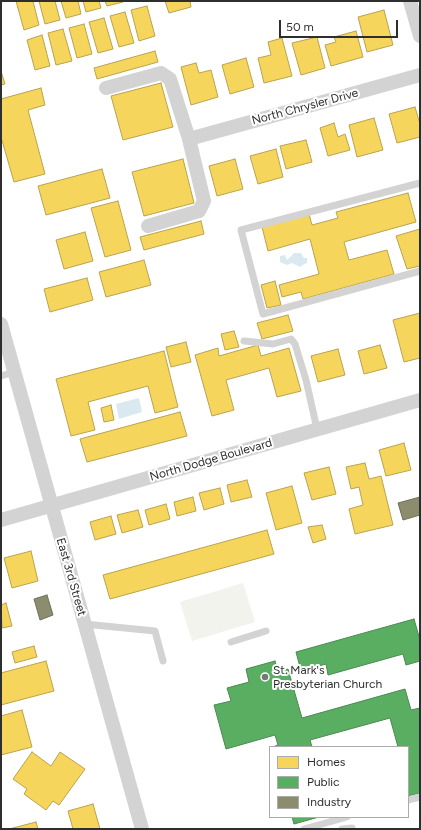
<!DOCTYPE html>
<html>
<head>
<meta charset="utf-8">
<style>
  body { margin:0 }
  #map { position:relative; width:421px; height:830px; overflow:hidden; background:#fff; font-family:Figtree,sans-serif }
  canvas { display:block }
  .frame { position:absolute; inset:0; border:2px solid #2e2e2e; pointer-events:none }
  .legend { position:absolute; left:269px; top:746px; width:140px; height:72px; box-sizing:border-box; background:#fff; border:1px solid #ababab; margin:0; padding:5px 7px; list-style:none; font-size:12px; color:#2e2e2e }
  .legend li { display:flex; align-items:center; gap:8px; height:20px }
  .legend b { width:20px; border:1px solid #ababab }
  .scale { position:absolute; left:279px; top:20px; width:119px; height:18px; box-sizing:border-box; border:2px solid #2e2e2e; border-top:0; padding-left:5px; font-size:12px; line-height:14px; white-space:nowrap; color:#2e2e2e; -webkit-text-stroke:3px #fff; paint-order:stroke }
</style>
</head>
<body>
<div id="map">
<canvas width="421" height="830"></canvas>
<div class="frame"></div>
<ul class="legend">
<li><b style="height:11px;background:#f6d55c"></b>Homes</li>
<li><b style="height:11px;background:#5aae61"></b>Public</li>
<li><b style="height:11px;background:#8c8c6e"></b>Industry</li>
</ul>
<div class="scale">50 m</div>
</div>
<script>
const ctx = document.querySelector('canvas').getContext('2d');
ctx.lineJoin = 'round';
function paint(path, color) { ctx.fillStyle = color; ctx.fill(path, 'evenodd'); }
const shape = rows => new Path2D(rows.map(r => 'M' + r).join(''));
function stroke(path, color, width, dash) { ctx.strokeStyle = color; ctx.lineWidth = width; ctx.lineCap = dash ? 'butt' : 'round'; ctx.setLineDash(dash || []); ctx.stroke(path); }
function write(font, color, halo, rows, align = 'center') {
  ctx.font = font + ' Figtree,sans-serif'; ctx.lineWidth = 4; ctx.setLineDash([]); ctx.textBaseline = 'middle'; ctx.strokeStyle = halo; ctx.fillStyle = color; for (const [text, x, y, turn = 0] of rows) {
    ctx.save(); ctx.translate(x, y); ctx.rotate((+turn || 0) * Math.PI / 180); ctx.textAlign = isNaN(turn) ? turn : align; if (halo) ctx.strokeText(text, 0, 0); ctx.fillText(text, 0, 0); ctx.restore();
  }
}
paint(shape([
  [243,583,255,622,192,641,180,602]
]), '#f1f3ec');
paint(shape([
  [294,253,301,253,304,258,307,258,307,264,306,263,300,267,292,263,287,265,280,262,280,256,285,255,287,260],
  [139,398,142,412,119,419,116,404]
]), '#dae9f0');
const homes = shape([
  [16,1,33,1,39,25,24,30,16,1],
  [39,1,55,1,60,20,45,24,39,1],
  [61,1,78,1,81,14,66,18,61,1],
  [83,1,99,1,101,8,86,12,83,1],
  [105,1,123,1,123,2,107,6,105,1],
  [165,1,190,1,191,7,169,13,165,1],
  [147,6,155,36,139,41,131,10,147,6],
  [384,10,393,45,367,52,358,17,384,10],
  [125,12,134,43,119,47,110,16,125,12],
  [104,18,113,49,98,53,89,22,104,18],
  [84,24,92,54,77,58,69,28,84,24],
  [63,29,72,61,56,65,48,33,63,29],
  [356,31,363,57,331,66,325,45,336,42,334,37,356,31],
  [42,35,50,66,35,70,27,40,42,35],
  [317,37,325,68,301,75,292,43,317,37],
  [282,38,292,76,264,83,258,58,271,55,268,42,282,38],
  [155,51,158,62,97,79,94,68,155,51],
  [246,58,254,87,230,94,222,65,246,58],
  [196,63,199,73,211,70,218,97,191,105,181,67,196,63],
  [1,71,5,84,1,85,1,71],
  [161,83,173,127,123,140,111,96,161,83],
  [41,88,45,105,28,110,45,174,14,182,1,137,1,99,41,88],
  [415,107,420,124,420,137,397,143,389,114,415,107],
  [374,118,383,150,357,157,349,125,374,118],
  [334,123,338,137,345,134,350,150,328,156,320,128,334,123],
  [306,140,312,162,286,169,280,146,306,140],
  [276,149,283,177,258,184,250,156,276,149],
  [183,159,194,203,144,216,132,172,183,159],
  [235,159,243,189,217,196,209,166,235,159],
  [102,169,110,198,46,215,38,186,102,169],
  [408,193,416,222,344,242,349,260,387,250,394,274,303,299,301,292,282,297,279,285,319,274,310,239,268,251,262,227,309,214,312,225,338,218,336,212,408,193],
  [118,201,131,250,105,257,91,208,118,201],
  [201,221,204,234,144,250,140,237,201,221],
  [420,229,420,266,407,269,396,236,420,229],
  [85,232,93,261,64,269,56,240,85,232],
  [144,260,151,285,106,297,99,272,144,260],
  [87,278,93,300,50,312,44,289,87,278],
  [275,281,281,305,267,308,261,285,275,281],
  [420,313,420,358,404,362,393,320,420,313],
  [288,315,293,331,262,339,257,323,288,315],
  [234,331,239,347,225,350,221,334,234,331],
  [186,342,191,362,171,367,166,347,186,342],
  [258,345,261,356,289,348,301,391,277,397,269,368,226,380,234,410,212,416,195,355,218,348,219,356,258,345],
  [380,345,387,368,364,374,358,351,380,345],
  [338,349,345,375,318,382,311,356,338,349],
  [164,351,178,407,155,413,148,386,88,402,95,430,71,436,56,379,164,351],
  [111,405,114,420,104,422,101,408,111,405],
  [180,412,187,436,87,462,80,439,180,412],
  [404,443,411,470,386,476,379,450,404,443],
  [365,463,369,479,381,476,393,525,355,534,349,509,363,505,359,487,351,489,346,467,365,463],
  [329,467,336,494,312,500,304,473,329,467],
  [247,480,252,497,231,502,227,485,247,480],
  [292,486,302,523,276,530,266,493,292,486],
  [220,488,224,504,204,510,199,493,220,488],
  [193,497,196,511,177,516,174,502,193,497],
  [166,504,170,519,149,525,145,510,166,504],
  [138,510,143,527,122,533,117,515,138,510],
  [111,516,116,534,95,540,90,522,111,516],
  [322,525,326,539,313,543,308,527,322,525],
  [267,530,274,554,110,599,103,575,267,530],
  [31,551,38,581,12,588,4,558,31,551],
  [6,603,12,626,2,628,1,605,6,603],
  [34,646,37,657,15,663,12,652,34,646],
  [46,661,54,691,1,705,1,673,46,661],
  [22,710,32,747,1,755,1,716,22,710],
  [32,752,51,766,60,752,85,769,59,805,53,801,46,810,24,794,27,789,13,779,32,752],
  [93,804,100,829,73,829,68,811,93,804],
  [36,822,38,829,9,829,36,822]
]);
paint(homes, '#f6d55c');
stroke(homes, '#baa34e', 1);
const public = shape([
  [414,619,420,640,420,661,406,665,403,654,328,675,326,664,301,671,296,652,414,619],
  [275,661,278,672,288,669,302,718,405,689,411,710,420,708,420,793,408,796,408,747,398,747,390,718,310,740,312,747,273,747,278,745,275,735,226,749,214,705,231,701,227,688,249,682,246,669,275,661],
  [292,817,319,817,294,824,292,817]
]);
paint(public, '#5aae61');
stroke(public, '#4d8852', 1);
const industry = shape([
  [420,497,420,515,403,520,398,503,420,497],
  [47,595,53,615,40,620,34,599,47,595]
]);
paint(industry, '#8c8c6e');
stroke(industry, '#70705b', 1);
stroke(shape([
  [420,183,241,230,263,314,420,271],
  [244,341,273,344,291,339,295,344,306,380,317,429],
  [1,376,14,372],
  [84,624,155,631,163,661],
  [231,642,266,631],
  [408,800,420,797],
  [304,829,347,817],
  [342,829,352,828]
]), '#d3d3d3', 7);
stroke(shape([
  [410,1,420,36],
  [106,88,161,73,170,79,189,139,204,201,199,211,148,226],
  [189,139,420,75],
  [1,324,142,829],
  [1,520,420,400]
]), '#d3d3d3', 14);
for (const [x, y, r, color] of [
  [265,677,4,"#777"]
]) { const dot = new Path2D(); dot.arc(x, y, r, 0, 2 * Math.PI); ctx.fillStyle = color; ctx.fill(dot); stroke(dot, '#fff', 1.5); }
write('12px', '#2e2e2e', '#fff', [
  ["North Chrysler Drive",305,107,-15],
  ["North Dodge Boulevard",211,460,-16],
  ["East 3rd Street",71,577,74]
]);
write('12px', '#2e2e2e', '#fff', [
  ["St. Mark's",273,670],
  ["Presbyterian Church",273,684]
], 'left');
</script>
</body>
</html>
